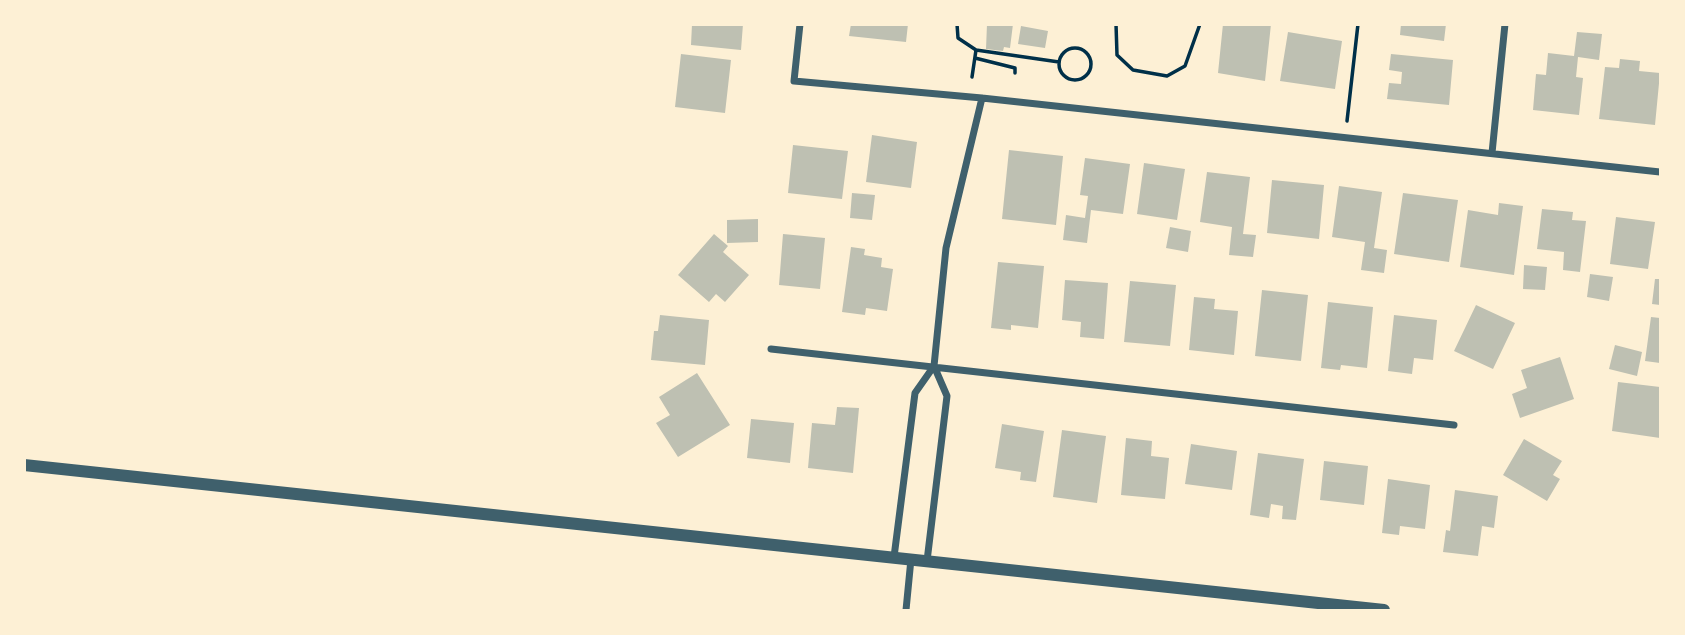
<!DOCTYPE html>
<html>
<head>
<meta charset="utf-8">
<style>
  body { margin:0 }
  #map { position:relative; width:1685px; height:635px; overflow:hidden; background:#fdf0d5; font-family:"Asap Condensed",sans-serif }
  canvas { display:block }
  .frame { position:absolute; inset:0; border:26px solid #fdf0d5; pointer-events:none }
</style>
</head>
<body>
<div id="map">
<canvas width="1685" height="635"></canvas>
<div class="frame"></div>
</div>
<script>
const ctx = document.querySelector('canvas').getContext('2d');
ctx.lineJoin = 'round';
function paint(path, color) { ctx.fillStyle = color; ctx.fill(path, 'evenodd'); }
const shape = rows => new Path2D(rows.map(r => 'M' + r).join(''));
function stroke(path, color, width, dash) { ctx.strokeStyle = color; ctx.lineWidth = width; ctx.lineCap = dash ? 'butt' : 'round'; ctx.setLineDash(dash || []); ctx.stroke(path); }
paint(shape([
  [692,24,743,24,741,50,691,45],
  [851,24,908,24,906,42,849,36],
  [987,24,1013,24,1010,48,1004,47,1003,51,986,49],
  [1223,24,1271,24,1265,81,1218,73],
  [1401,24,1446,24,1444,41,1400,35],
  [1021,26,1048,31,1045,48,1018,44],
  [1288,32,1342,41,1335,89,1280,81],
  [1577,32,1602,34,1599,60,1578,57,1576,77,1583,78,1579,115,1533,110,1536,74,1546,75,1548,53,1574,56],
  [681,54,731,60,725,113,675,107],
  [1391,54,1453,60,1449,105,1387,99,1389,83,1401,84,1402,72,1389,70],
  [1620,59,1640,61,1639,71,1660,73,1655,125,1599,119,1605,67,1619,68],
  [872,135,917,142,911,188,866,182],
  [793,145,848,151,842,199,788,193],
  [1009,150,1063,156,1056,225,1002,219],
  [1085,158,1130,164,1123,214,1091,210,1087,243,1063,240,1066,215,1085,218,1088,196,1080,195],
  [1144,163,1185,169,1177,220,1137,214],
  [1207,172,1250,177,1243,234,1256,235,1253,257,1229,255,1232,227,1200,222],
  [1272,180,1324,185,1319,239,1267,233],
  [1339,186,1382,192,1374,248,1387,250,1384,273,1361,270,1365,242,1332,237],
  [852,193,875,195,872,220,850,218],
  [1403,193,1458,200,1449,262,1394,254],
  [1499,203,1523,206,1514,275,1460,267,1468,210,1498,215],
  [1542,209,1573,212,1572,220,1586,221,1580,272,1563,270,1564,252,1537,249],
  [1616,217,1655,222,1648,269,1610,264],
  [758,219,758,242,727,243,727,220],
  [1170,227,1191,231,1188,252,1166,248],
  [714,234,728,246,723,252,749,275,725,302,716,294,709,302,678,275],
  [783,234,825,238,820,289,779,285],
  [851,247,865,249,864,255,882,258,881,267,893,269,887,311,866,308,865,315,842,312],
  [998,262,1044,266,1038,328,1011,325,1011,330,991,328],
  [1524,265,1547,267,1545,290,1523,289],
  [1590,274,1613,277,1609,301,1587,297],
  [1655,279,1660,279,1660,305,1652,304],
  [1065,280,1108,283,1104,339,1080,337,1081,322,1062,320],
  [1130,281,1176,285,1170,346,1124,342],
  [1262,290,1308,295,1301,361,1255,356],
  [1194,297,1215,299,1214,309,1238,311,1234,355,1189,350],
  [1328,302,1373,307,1367,368,1341,365,1340,370,1321,368],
  [1476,305,1515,323,1493,369,1454,351],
  [660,315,709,320,705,365,651,360,654,331,658,331],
  [1394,315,1437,320,1433,360,1414,358,1412,374,1388,371],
  [1651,317,1660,318,1660,363,1645,361],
  [1615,345,1642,352,1637,376,1609,369],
  [1560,357,1574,399,1520,418,1512,394,1527,388,1521,370],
  [697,373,730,425,678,457,656,423,670,415,659,397],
  [1618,382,1660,387,1660,438,1612,431],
  [837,407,859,408,853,473,808,468,812,423,835,425],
  [751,419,794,423,790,463,747,458],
  [1002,424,1044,431,1036,482,1020,480,1021,472,995,468],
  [1062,430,1106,436,1097,503,1053,497],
  [1126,438,1152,441,1151,456,1169,458,1165,499,1121,495],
  [1524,439,1562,461,1553,475,1560,479,1547,501,1503,475],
  [1191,444,1237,451,1232,490,1185,484],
  [1258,453,1304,459,1296,520,1282,519,1283,506,1271,504,1269,518,1250,515],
  [1324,461,1368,466,1364,505,1320,500],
  [1388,479,1430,485,1425,529,1400,526,1399,535,1382,533],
  [1455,490,1498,496,1494,528,1482,526,1478,556,1443,552,1446,530,1450,531]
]), '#bec0b2');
stroke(shape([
  [957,24,958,38,976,50,972,77],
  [1116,24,1117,55,1133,70,1167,76,1185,66,1200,24],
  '1059 64a16 16 0 1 1 32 0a16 16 0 1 1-32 0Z',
  [976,50,1059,62],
  [975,58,1015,68,1015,73],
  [1347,121,1358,24]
]), '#003049', 3.5);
stroke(shape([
  [800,24,794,81,982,98,1660,172],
  [1492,153,1505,24],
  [771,349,1454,425],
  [894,557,915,393,934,366],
  [927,561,947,396,934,366,946,248,982,98],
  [906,610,911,559]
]), '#3f606c', 7);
stroke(shape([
  [24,465,1384,610]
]), '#3f606c', 12);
</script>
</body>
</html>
